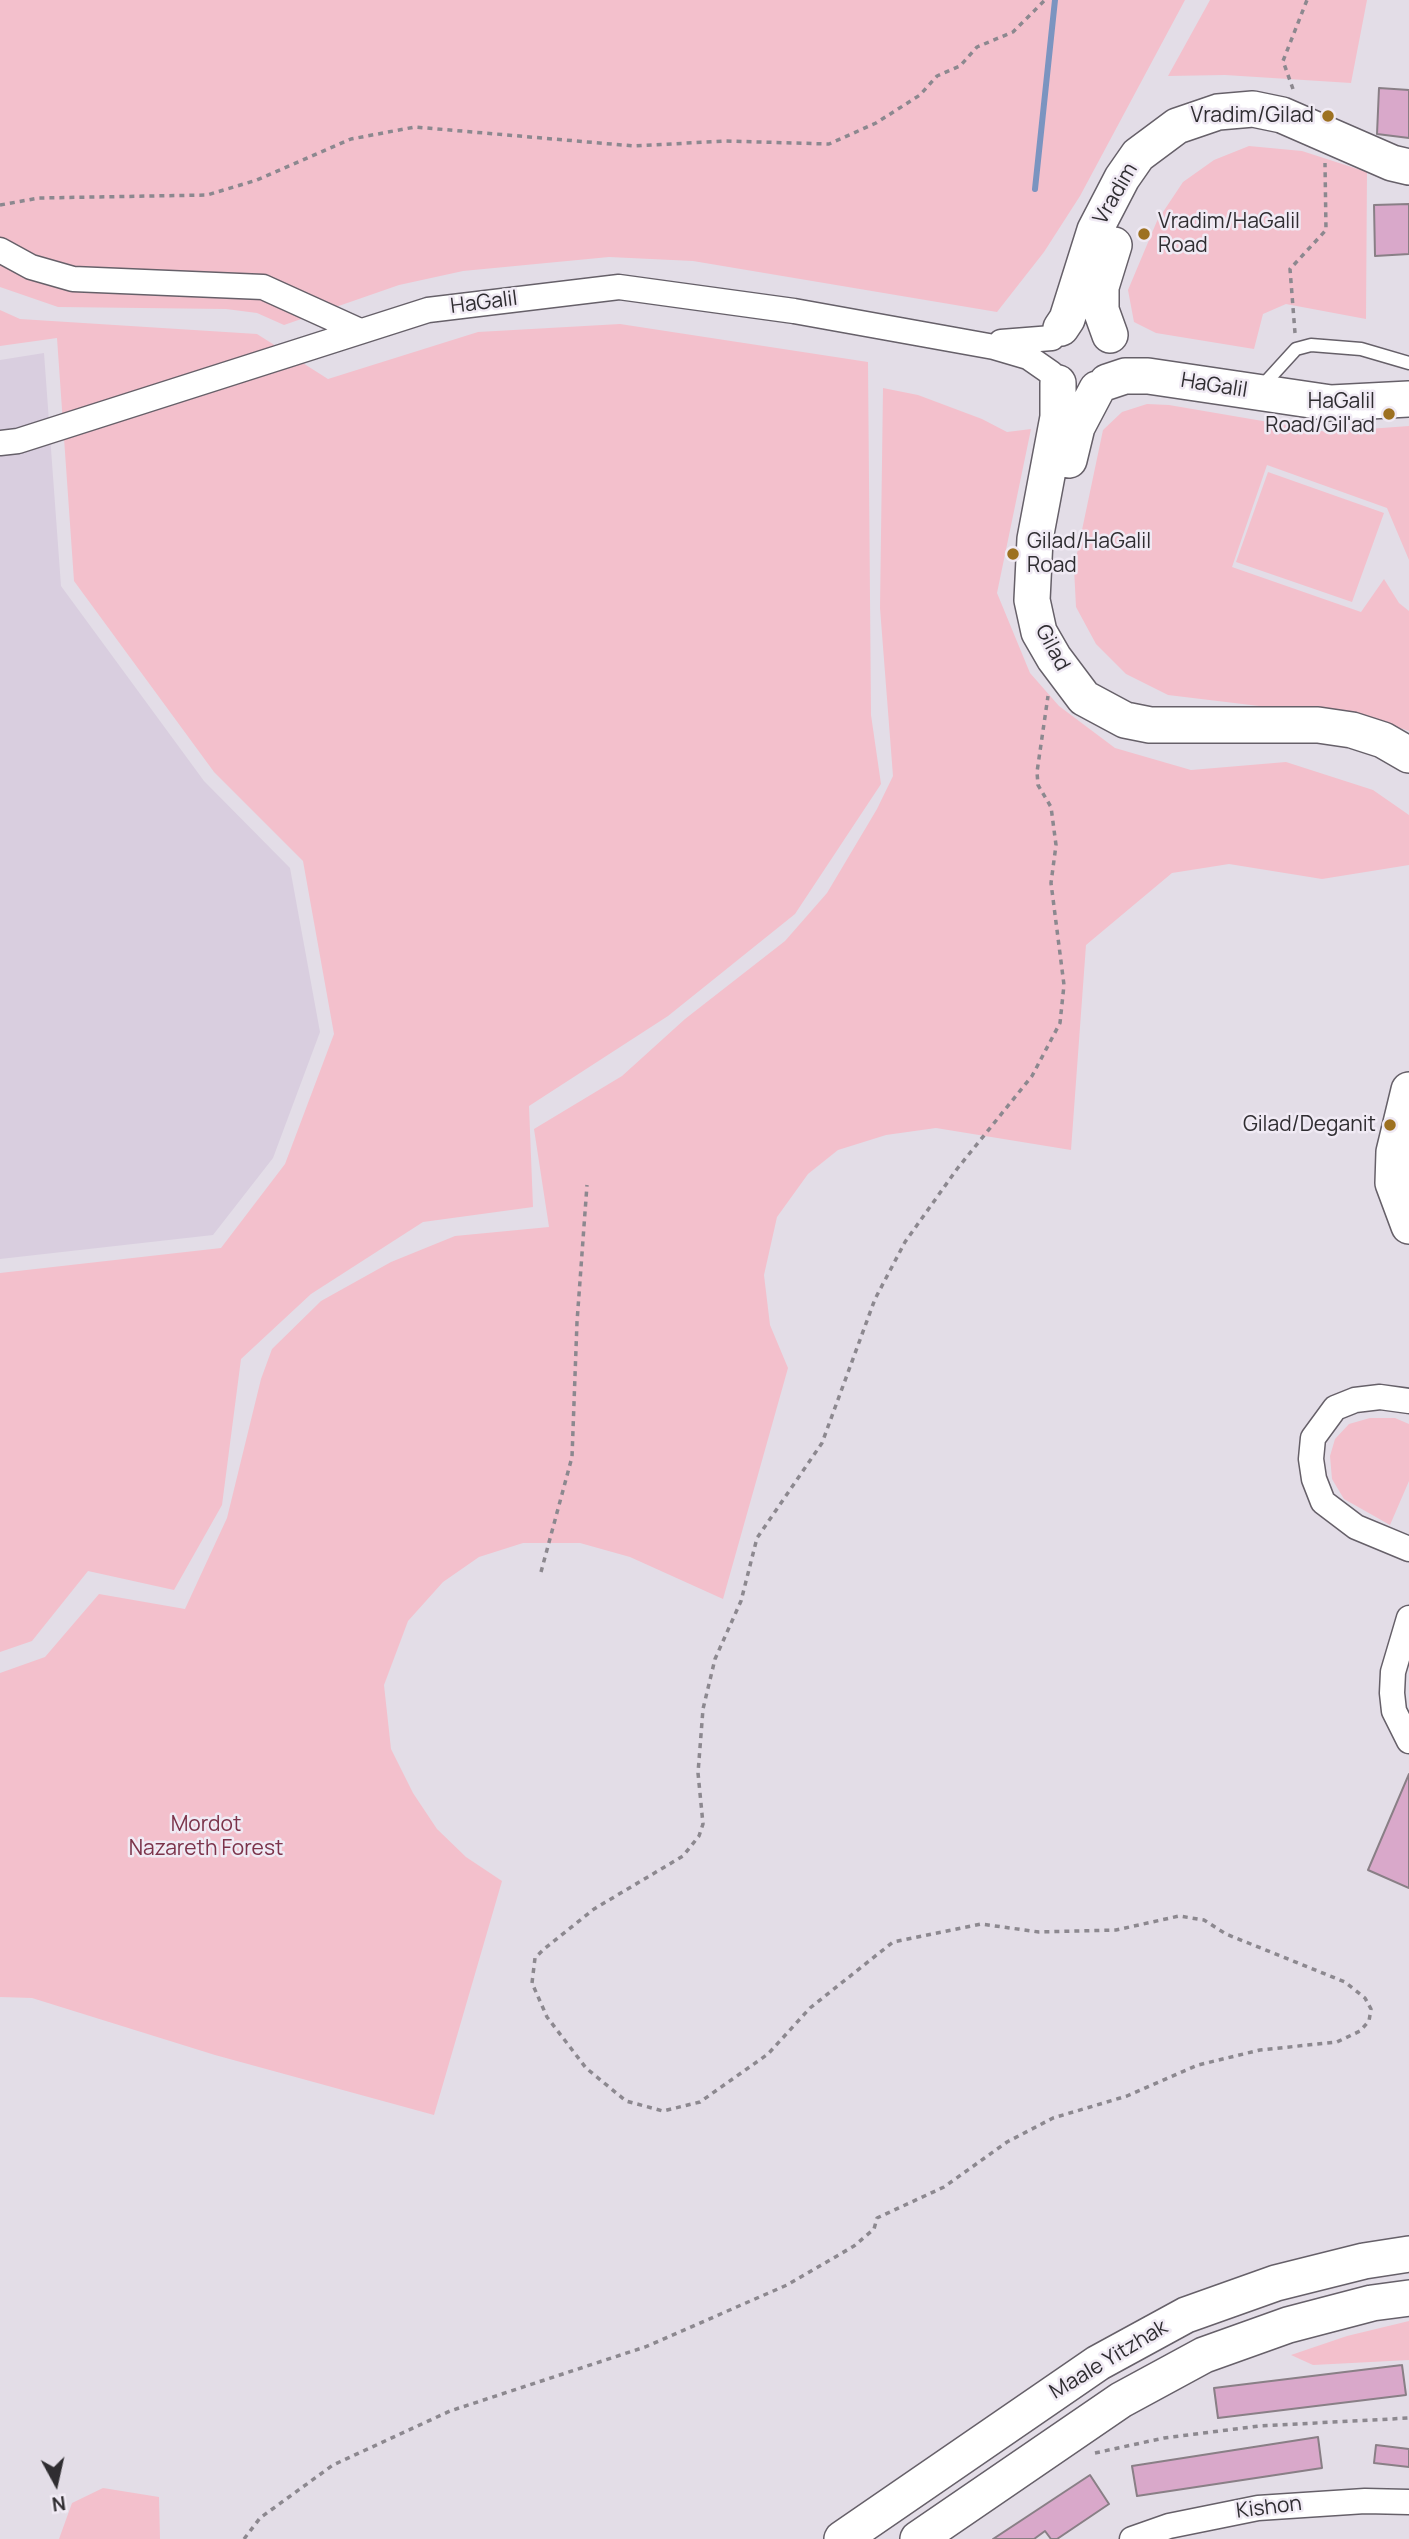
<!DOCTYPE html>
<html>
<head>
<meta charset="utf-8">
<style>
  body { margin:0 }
  #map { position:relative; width:1409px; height:2539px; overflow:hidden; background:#e3dde7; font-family:Manrope,sans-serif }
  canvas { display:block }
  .north { position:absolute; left:21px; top:2448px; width:70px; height:70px; -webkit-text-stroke:5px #f0eaf4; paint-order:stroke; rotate:172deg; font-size:19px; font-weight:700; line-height:28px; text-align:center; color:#2f2d31 }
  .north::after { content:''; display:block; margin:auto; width:24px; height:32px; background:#2f2d31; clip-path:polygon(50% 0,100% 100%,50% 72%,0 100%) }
</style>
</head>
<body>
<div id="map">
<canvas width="1409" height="2539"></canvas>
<div class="north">N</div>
</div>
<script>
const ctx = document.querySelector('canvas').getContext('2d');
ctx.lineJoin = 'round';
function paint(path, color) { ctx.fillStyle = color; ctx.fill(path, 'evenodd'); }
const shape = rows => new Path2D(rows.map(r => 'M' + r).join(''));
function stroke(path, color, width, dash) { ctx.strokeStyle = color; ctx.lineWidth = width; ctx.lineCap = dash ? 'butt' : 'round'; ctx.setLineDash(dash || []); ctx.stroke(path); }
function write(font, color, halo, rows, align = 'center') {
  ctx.font = font + ' Manrope,sans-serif'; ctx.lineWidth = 5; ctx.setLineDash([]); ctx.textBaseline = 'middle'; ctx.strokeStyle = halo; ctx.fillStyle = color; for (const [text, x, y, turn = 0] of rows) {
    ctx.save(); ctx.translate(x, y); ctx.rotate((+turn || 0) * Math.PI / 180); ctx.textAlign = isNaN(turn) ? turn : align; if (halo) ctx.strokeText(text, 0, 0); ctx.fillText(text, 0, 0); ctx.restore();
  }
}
paint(shape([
  [44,353,61,586,204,781,290,868,320,1032,273,1158,213,1235,0,1259,0,360]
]), '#d9cedf');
paint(shape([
  [0,0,1185,0,1080,196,1044,252,997,312,693,261,609,257,463,271,399,285,284,325,257,313,226,309,58,307,0,287],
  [1210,0,1367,0,1351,83,1225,75,1168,76],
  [1249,146,1302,151,1367,172,1366,319,1286,304,1263,314,1254,349,1156,333,1134,322,1128,290,1157,221,1183,182,1214,160],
  [0,310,20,319,257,334,328,379,478,332,620,324,868,362,871,715,881,784,795,914,668,1016,529,1106,533,1207,423,1222,311,1294,241,1359,222,1505,174,1590,88,1571,32,1641,0,1652,0,1273,221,1248,285,1164,334,1034,303,861,214,772,74,581,57,338,0,346],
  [883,388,918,395,982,419,1007,432,1031,429,997,593,1030,673,1059,706,1115,748,1191,770,1286,762,1373,790,1409,815,1409,865,1322,879,1229,864,1172,873,1086,945,1071,1150,936,1128,886,1135,838,1150,808,1174,777,1217,764,1275,770,1325,788,1368,723,1599,630,1557,580,1543,523,1543,479,1557,443,1582,408,1621,384,1685,391,1749,413,1793,437,1829,466,1857,502,1881,434,2115,215,2055,32,1998,0,1997,0,1673,45,1657,99,1594,185,1609,227,1518,261,1379,272,1349,321,1301,391,1262,455,1236,549,1227,534,1129,622,1076,685,1019,785,941,827,893,877,809,893,776,880,608],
  [1147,404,1169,405,1327,432,1409,426,1409,560,1387,508,1267,465,1232,567,1361,612,1384,579,1399,603,1409,611,1409,731,1351,712,1284,709,1168,695,1126,674,1096,644,1076,607,1074,568,1103,430,1122,412],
  [1268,472,1384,513,1352,602,1236,562],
  [1370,1418,1395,1418,1409,1424,1409,1481,1390,1525,1344,1499,1332,1479,1330,1456,1335,1439,1349,1424],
  [1409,2321,1409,2360,1313,2365,1291,2355,1347,2336],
  [103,2488,159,2497,160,2539,59,2539,72,2503]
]), '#f3c0cc');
stroke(shape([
  [1035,189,1055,0]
]), '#7b94c0', 6);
const building = shape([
  [1379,88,1409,90,1409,138,1377,134,1379,88],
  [1409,204,1409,254,1375,256,1374,205,1409,204],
  [1409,1774,1409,1888,1368,1870,1409,1774],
  [1402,2365,1406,2395,1218,2418,1214,2388,1402,2365],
  [1318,2437,1322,2468,1137,2496,1132,2466,1318,2437],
  [1376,2445,1409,2449,1409,2467,1374,2463,1376,2445],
  [1090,2475,1109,2504,1057,2539,1051,2539,1045,2531,1034,2539,993,2539,1090,2475]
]);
paint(building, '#d9a8ca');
stroke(building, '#897f86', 2);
const lane = shape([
  [1265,383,1296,349,1311,345,1361,349,1409,363]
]);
const street = shape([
  [0,250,31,267,73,279,263,287,360,331],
  [1001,342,1052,338],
  [0,443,18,441,428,310,619,287,794,311,994,347,1028,357,1051,373],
  [1409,1401,1380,1397,1355,1400,1335,1408,1313,1438,1311,1459,1314,1479,1323,1502,1356,1527,1409,1549],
  [1409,1618,1393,1672,1392,1693,1394,1711,1409,1741],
  [1132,2539,1169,2526,1258,2508,1365,2501,1409,2502]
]);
const secondary = shape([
  [1061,328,1067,319,1095,230,1122,178,1138,155,1177,126,1218,112,1253,109,1282,115,1392,163,1409,167],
  [1110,335,1101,310,1101,287,1114,245],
  [1107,382,1125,376,1148,376,1331,403,1409,399],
  [1058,383,1058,417,1035,539,1032,600,1039,632,1054,658,1084,698,1125,720,1150,725,1318,725,1352,730,1383,740,1409,755],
  [1069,460,1077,427,1097,389],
  [1409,1090,1394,1152,1393,1183,1409,1226],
  [842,2539,1098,2363,1186,2315,1276,2283,1364,2261,1409,2254],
  [918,2539,1121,2400,1204,2355,1288,2325,1372,2303,1409,2298]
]);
stroke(lane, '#666069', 15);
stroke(street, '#666069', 27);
stroke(secondary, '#666069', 38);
stroke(shape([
  [1293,89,1283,61,1307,0],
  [0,205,39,198,207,195,257,180,351,139,415,127,634,146,725,141,829,144,876,123,920,95,937,76,960,66,977,47,1013,32,1045,0],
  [1295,333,1290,269,1326,230,1325,163],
  [541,1572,572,1457,577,1322,587,1185],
  [1095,2453,1164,2438,1259,2426,1409,2418],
  [244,2539,260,2518,333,2465,450,2411,645,2347,787,2285,854,2246,874,2229,877,2218,944,2187,1007,2142,1053,2118,1127,2096,1198,2065,1260,2050,1337,2042,1360,2031,1369,2021,1371,2009,1365,1998,1345,1982,1226,1934,1204,1920,1179,1916,1116,1930,1039,1932,981,1924,893,1942,810,2008,768,2054,700,2102,663,2111,626,2101,586,2068,547,2017,532,1983,535,1958,544,1949,594,1909,683,1856,699,1836,703,1824,698,1773,703,1709,715,1659,741,1601,757,1538,822,1443,875,1299,905,1242,957,1169,1032,1076,1060,1023,1064,985,1051,883,1056,845,1051,807,1038,785,1037,772,1048,696]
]), '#8c888f', 3.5, [5, 5]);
stroke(lane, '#fff', 12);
stroke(street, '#fff', 24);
stroke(secondary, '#fff', 35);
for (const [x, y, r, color] of [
  [1328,116,7,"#9d7121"],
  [1144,234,7,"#9d7121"],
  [1389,414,7,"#9d7121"],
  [1013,554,7,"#9d7121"],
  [1390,1125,7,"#9d7121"]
]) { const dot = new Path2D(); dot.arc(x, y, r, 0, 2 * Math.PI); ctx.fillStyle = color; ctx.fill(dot); stroke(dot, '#f0eaf4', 2.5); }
write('21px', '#2f2d31', '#f0eaf4', [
  ["Vradim/Gilad",1314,116],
  ["Vradim/HaGalil",1158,222,"left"],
  ["Road",1158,246,"left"],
  ["HaGalil",1375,402],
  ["Road/Gil'ad",1375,426],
  ["Gilad/HaGalil",1027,542,"left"],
  ["Road",1027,566,"left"],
  ["Gilad/Deganit",1376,1125]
], 'right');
write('21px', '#2f2d31', '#f0eaf4', [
  ["Vradim",1116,194,-60],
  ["HaGalil",484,303,-7],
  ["HaGalil",1214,386,9],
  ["Gilad",1052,648,62],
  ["Maale Yitzhak",1109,2360,-31],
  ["Kishon",1269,2508,-7]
]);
write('21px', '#7b334a', '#f0eaf4', [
  ["Mordot",206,1825],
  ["Nazareth Forest",206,1849]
]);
</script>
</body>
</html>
